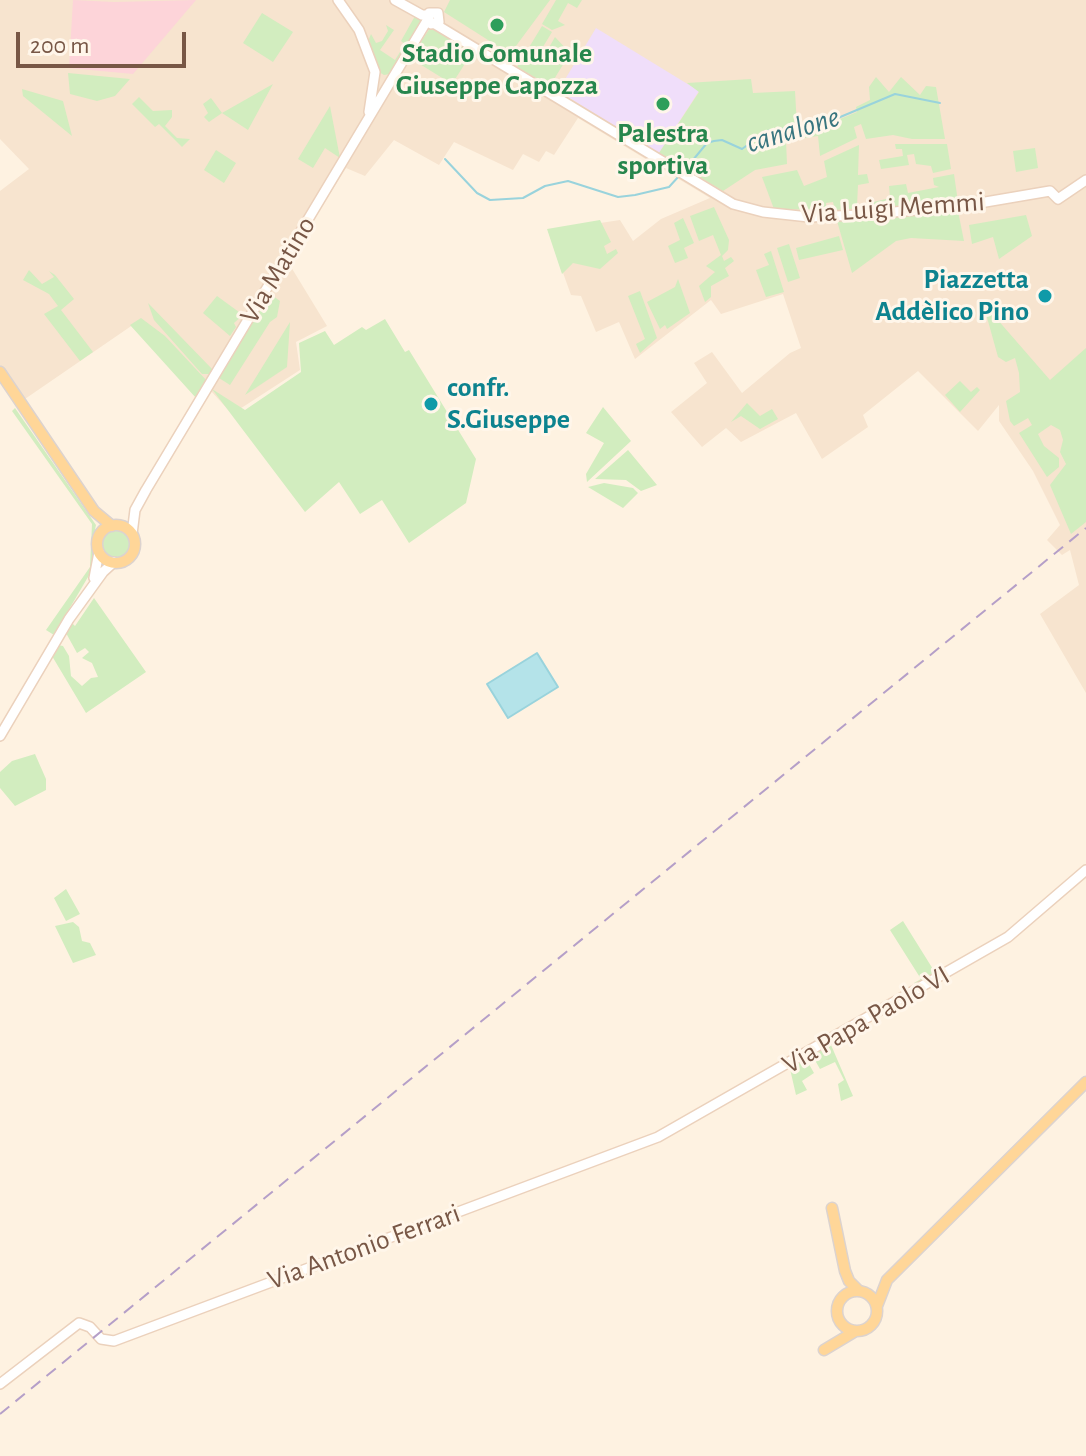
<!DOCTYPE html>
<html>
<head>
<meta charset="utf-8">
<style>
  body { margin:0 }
  #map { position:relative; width:1086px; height:1456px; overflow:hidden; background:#fef2e1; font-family:"Alegreya Sans",sans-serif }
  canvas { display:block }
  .scale { position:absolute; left:16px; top:32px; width:170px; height:36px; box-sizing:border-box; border:4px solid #785746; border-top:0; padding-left:10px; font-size:24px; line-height:28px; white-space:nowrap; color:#785746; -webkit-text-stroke:6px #fff6ea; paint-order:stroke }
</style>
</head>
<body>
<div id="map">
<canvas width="1086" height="1456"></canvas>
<div class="scale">200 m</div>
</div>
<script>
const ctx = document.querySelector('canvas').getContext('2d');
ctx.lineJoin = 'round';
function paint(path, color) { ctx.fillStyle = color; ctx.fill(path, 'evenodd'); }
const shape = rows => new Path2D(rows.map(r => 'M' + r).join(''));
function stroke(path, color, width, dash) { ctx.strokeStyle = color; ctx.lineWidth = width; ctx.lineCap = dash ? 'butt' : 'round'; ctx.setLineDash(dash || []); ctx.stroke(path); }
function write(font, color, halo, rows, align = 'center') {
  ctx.font = font + ' "Alegreya Sans",sans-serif'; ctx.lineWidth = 6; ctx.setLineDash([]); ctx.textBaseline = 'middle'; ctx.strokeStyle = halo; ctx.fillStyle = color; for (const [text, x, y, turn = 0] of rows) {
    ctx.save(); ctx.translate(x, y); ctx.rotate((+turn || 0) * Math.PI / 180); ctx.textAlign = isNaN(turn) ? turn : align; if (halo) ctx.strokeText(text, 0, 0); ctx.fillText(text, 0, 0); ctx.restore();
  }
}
paint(shape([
  [0,0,1086,0,1086,693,1040,614,1079,585,1070,550,1062,555,1047,540,1060,525,1033,471,999,421,999,405,978,431,918,371,863,415,868,427,822,459,796,413,741,442,726,428,702,447,671,412,707,383,694,363,712,352,742,393,790,353,801,348,783,294,721,314,711,300,635,359,619,322,596,332,581,296,571,295,548,231,620,220,633,241,661,219,710,198,578,118,554,155,546,151,539,162,523,154,513,170,454,142,439,165,394,140,365,176,346,168,288,262,327,326,296,342,300,370,232,414,211,391,200,391,140,320,22,401,0,370,0,191,29,169,0,139]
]), '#f7e4cf');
paint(shape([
  [596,28,699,91,659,153,558,91]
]), '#f0defa');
paint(shape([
  [73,0,114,2,196,0,133,74,69,68]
]), '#fdd4d9');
paint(shape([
  [450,0,550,0,510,54,444,12],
  [556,0,582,0,577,8,568,3,558,21,565,25,552,30,542,24],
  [262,13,293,32,273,62,243,43],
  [415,16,423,20,390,74,384,75,379,72,369,39,371,34,376,43,382,41,388,31,386,25,394,30,380,50,395,60,405,44,401,41],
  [542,26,552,32,538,55,543,58,555,37,570,53,550,86,517,67],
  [430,28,473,51,452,84,410,58],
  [68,73,130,79,115,96,97,101,70,94],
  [876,77,889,92,901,77,920,95,926,86,936,87,945,139,912,139,893,135,866,139,861,124,854,127,857,138,820,156,818,136,786,141,787,164,755,170,723,191,659,153,699,92,687,83,751,79,753,93,795,91,797,126,819,122,818,128,857,112,856,107,870,100,869,87],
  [273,84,248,130,222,113,209,122,204,117,208,113,203,104,211,98,222,113],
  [22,89,63,101,72,136,23,96],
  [139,97,153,111,172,110,172,117,165,126,177,138,190,139,182,147,159,124,155,127,132,104],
  [330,106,340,158,325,148,313,168,298,159],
  [895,144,947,144,951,169,933,173,931,166,916,164,914,154,907,155,909,165,881,169,879,160,903,156,902,149,896,149],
  [859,145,858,175,867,174,869,183,858,185,857,206,890,198,889,186,906,184,908,193,939,187,934,185,933,178,954,174,958,202,835,210,833,202,826,203,827,210,774,209,762,177,797,170,804,186,827,177,824,161],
  [1035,148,1038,168,1016,172,1013,151],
  [216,150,236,163,224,183,204,170],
  [714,207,729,240,728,250,722,256,724,261,731,257,734,261,725,268,729,276,711,286,711,297,705,302,699,286,715,272,706,266,721,255,713,235,699,241,690,216],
  [958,211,964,241,911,238,896,241,852,273,837,221],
  [1026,215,1032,236,999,259,993,237,972,244,969,225],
  [683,218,694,243,684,248,688,258,675,263,668,246,680,240,674,223],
  [600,220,611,242,604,246,607,254,616,249,618,253,600,269,573,263,562,274,547,229],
  [839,236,843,250,799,260,796,248],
  [789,244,800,278,788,282,777,248],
  [771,251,784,292,766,297,756,270,769,265,764,254],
  [29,270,42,284,54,277,49,271,55,275,74,299,61,310,93,352,80,361,44,314,58,306,49,294,23,280],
  [678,279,690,313,667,329,665,325,660,329,647,302,675,287],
  [640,291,657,338,640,353,636,344,645,339,628,296],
  [269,293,280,301,277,317,270,322,230,385,219,378],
  [217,296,243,315,234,323,236,327,230,336,203,313],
  [148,303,213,370,211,374,202,374,154,320],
  [983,303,1050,380,1086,348,1086,522,1071,534,1050,485,1066,464,1060,452,1063,440,1060,430,1051,425,1038,434,1044,446,1059,458,1059,467,1047,477,1019,433,1032,425,1028,418,1014,426,1010,421,1006,401,1020,392,1019,373,1015,358,1006,362,998,357],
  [141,318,165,336,207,381,196,398,130,325],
  [385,319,405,352,409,350,476,459,466,503,409,543,382,500,360,514,339,482,305,512,212,389,245,410,301,372,299,343,325,331,334,345,362,327,366,330],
  [290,322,287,367,245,395],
  [960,381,971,392,977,387,980,390,960,412,945,395],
  [747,403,760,416,772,409,778,419,760,429,741,416,731,422],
  [603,407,631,441,587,482,586,474,604,443,586,433],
  [15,408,96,525,92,543,95,565,54,635,46,630,90,567,92,524,12,411],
  [628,450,657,485,641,491,626,480,595,479],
  [604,483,633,488,638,493,623,508,588,487],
  '101 544a15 15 0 1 1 30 0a15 15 0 1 1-30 0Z',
  [94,598,146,672,86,713,52,656,58,645,63,646,69,656,71,676,82,686,91,678,98,677,92,663,82,658,89,652,85,648,77,653,66,633,72,623,75,626],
  [35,754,46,779,46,790,15,806,0,788,0,772,12,761],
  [66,889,80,914,66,921,54,898],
  [903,921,936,974,916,986,914,983,921,979,890,930],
  [73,922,79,927,82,941,90,943,96,955,73,963,55,926],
  [831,1045,853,1096,841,1101,838,1084,844,1080,835,1062,820,1069,812,1055],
  [806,1059,814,1073,802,1081,807,1090,796,1095,790,1069]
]), '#d2edbf');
const water = shape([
  [537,653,558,687,508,718,487,684,537,653]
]);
paint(water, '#b4e3e9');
stroke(water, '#99d3dc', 2);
stroke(shape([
  [445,159,477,193,490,200,523,198,545,186,568,181,618,197,635,195,669,187,679,176],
  [683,172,707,143,714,141,722,140,742,149,767,131,826,123,895,94,940,103]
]), '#99d3dc', 2);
const secondary = shape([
  [338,0,359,30,375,72,369,112],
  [395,0,422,15,428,15],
  [429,22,429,13,438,13,439,22,431,24],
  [435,24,733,204,763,212,809,217,860,215,962,206,1050,191,1058,199,1086,180],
  [132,534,135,510,146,490,428,19],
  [94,578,99,552],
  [0,736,69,619,103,572,114,562],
  [0,1384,79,1323,90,1327,101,1339,114,1341,658,1137,1008,937,1086,870]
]);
const primary = shape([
  [0,372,94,511,112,526],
  '97 544a19 19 0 1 1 38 0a19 19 0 1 1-38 0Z',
  [832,1208,845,1271,849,1281,859,1291],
  '837 1311a20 20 0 1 1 40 0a20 20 0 1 1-40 0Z',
  [877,1306,887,1280,1086,1082],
  [824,1350,854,1332]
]);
stroke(secondary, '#ebd1bc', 12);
stroke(primary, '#dcd3cf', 13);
stroke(secondary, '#fff', 9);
stroke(primary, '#ffd698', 10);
stroke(shape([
  [0,1414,1086,528]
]), '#b59fc8', 2, [12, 8]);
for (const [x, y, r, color] of [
  [497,25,8,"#2e9e5b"],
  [663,104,8,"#2e9e5b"],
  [1045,296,8,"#0f9aa8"],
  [431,404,8,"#0f9aa8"]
]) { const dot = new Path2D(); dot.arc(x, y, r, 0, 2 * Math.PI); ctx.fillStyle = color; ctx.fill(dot); stroke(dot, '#fff6ea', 3); }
write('bold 28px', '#27864d', '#fff6ea', [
  ["Stadio Comunale",497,54],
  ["Giuseppe Capozza",497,86],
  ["Palestra",663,134],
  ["sportiva",663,166]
]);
write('28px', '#785746', '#fff6ea', [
  ["Via Luigi Memmi",893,208,-4],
  ["Via Matino",278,270,-59],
  ["Via Papa Paolo VI",866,1020,-30],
  ["Via Antonio Ferrari",364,1247,-20]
]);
write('bold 28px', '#0d838f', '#fff6ea', [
  ["Piazzetta",1029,280],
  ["Addèlico Pino",1029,312],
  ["confr.",447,388,"left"],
  ["S.Giuseppe",447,420,"left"]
], 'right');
write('italic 30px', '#38757f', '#fff6ea', [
  ["canalone",793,130,-17]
]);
</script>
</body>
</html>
